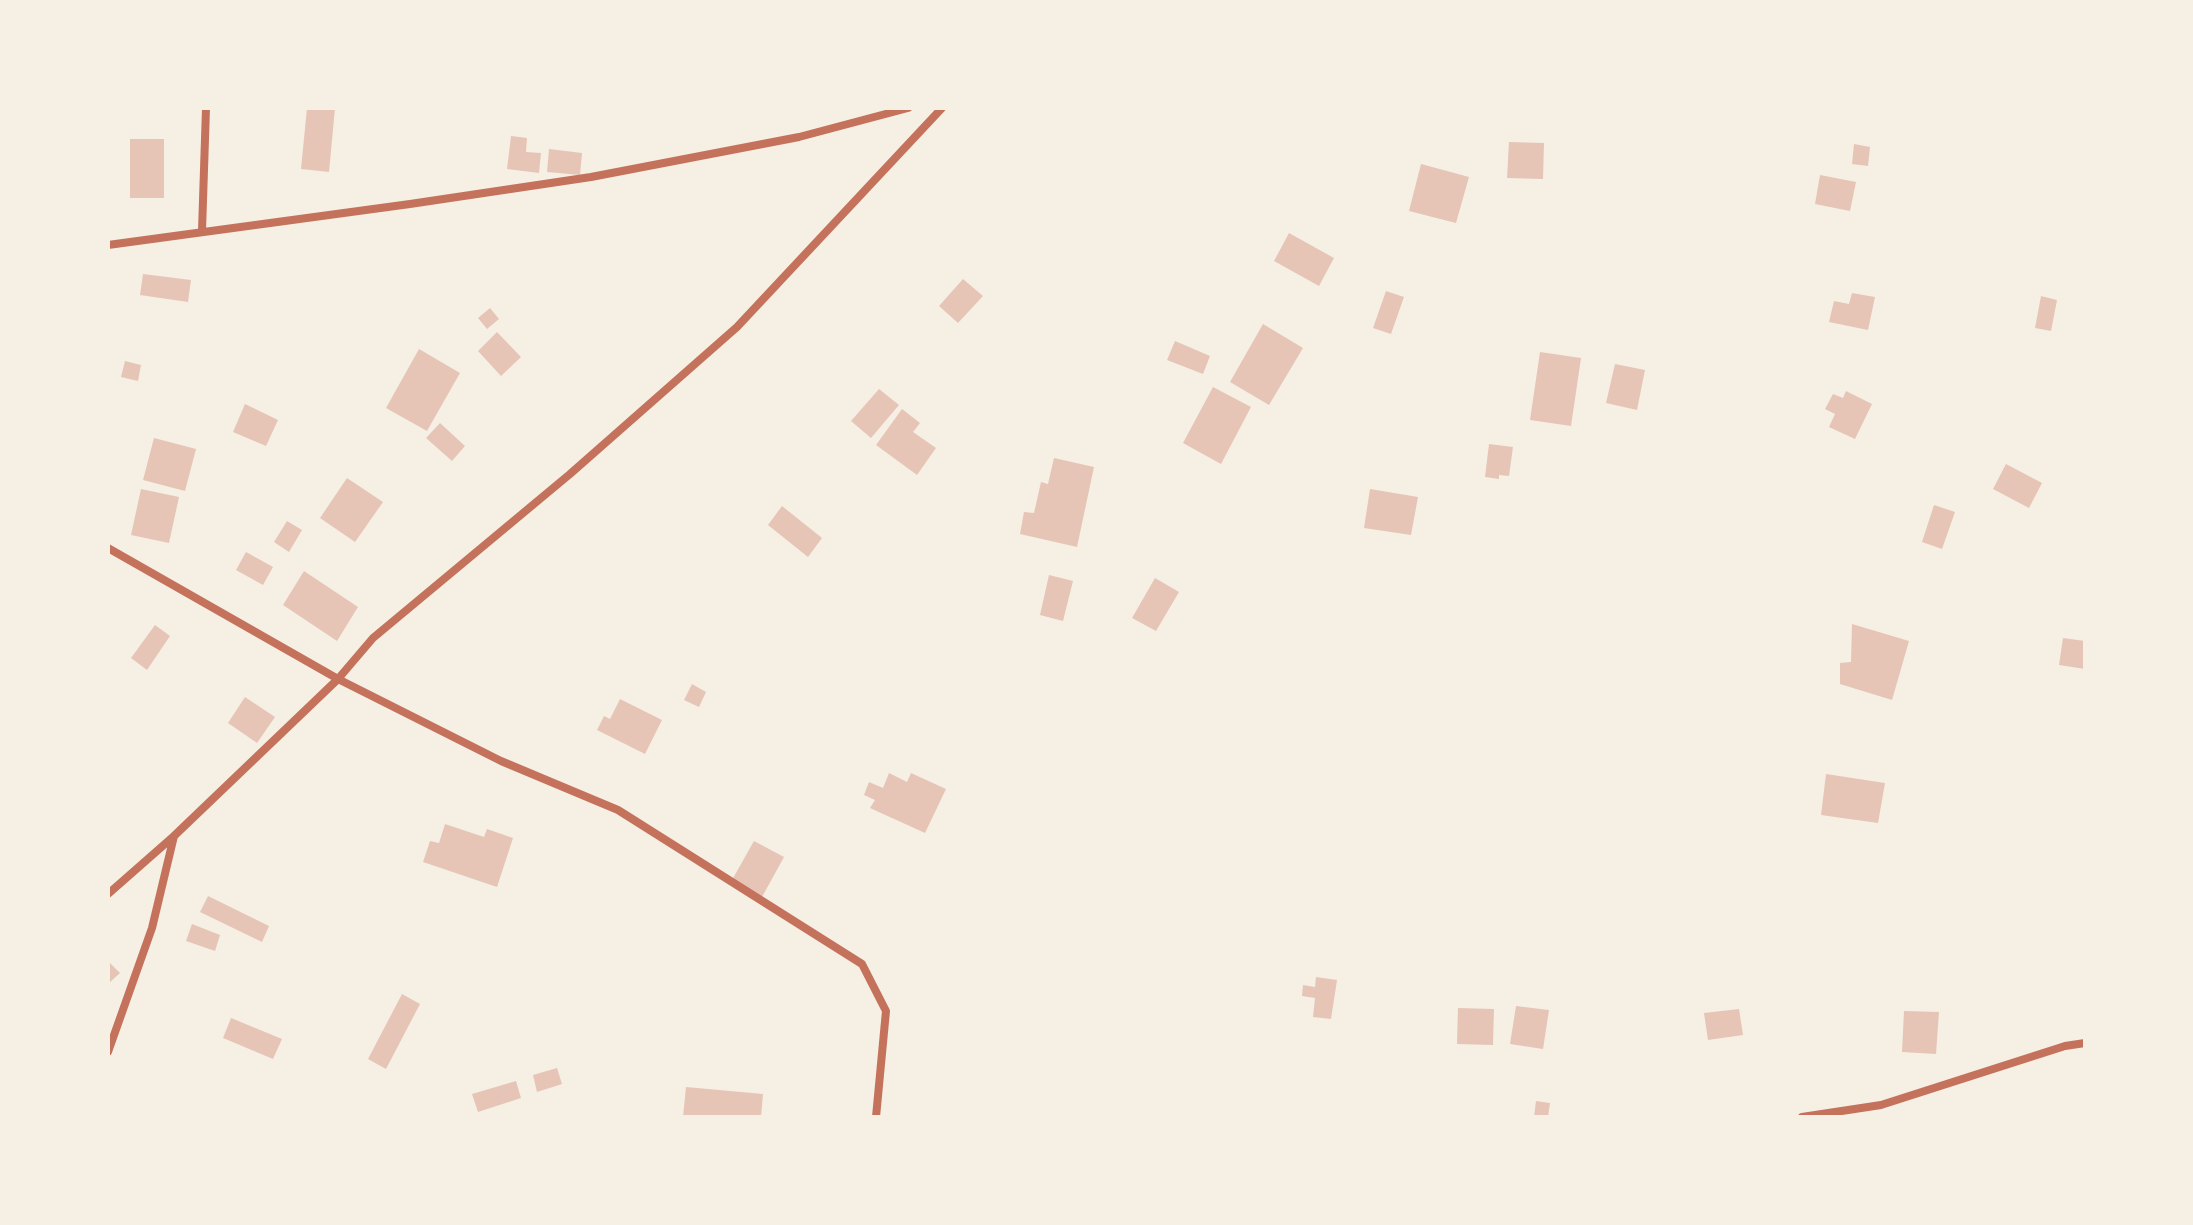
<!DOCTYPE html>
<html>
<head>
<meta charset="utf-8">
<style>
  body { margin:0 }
  #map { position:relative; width:2193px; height:1225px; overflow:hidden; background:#f6efe4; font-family:"Alegreya Sans",sans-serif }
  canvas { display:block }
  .frame { position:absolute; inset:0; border:110px solid #f6efe4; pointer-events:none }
</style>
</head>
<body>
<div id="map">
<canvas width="2193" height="1225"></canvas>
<div class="frame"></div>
</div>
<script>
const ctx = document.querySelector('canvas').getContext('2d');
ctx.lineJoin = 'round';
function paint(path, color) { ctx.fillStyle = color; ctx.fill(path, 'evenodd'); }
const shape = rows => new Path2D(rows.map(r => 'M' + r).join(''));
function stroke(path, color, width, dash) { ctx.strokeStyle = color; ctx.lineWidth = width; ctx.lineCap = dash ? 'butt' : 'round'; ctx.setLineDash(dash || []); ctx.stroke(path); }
paint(shape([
  [307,108,335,108,329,172,301,169],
  [511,136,527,138,526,152,541,153,539,173,507,169],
  [130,139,164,139,164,198,130,198],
  [1509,142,1544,143,1543,179,1507,178],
  [1854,144,1870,147,1868,166,1852,164],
  [549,149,582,153,580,175,547,172],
  [1421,164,1469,177,1456,223,1409,211],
  [1820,175,1856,182,1850,211,1815,204],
  [1289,233,1334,258,1319,286,1274,261],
  [143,274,191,280,188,302,140,295],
  [963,279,983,296,958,323,939,306],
  [1386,291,1404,297,1391,334,1373,328],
  [1852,293,1875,297,1868,330,1829,322,1834,301,1849,304],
  [2041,296,2057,300,2051,331,2035,328],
  [490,308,499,319,487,329,478,318],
  [1263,324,1303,348,1269,405,1230,382],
  [497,332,521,357,501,376,478,351],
  [1175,341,1210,356,1203,374,1167,360],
  [419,349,460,373,427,431,386,408],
  [1540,352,1581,358,1571,426,1530,420],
  [125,361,141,365,138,381,121,377],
  [1615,364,1645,370,1637,410,1606,403],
  [1213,387,1251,407,1221,464,1183,443],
  [879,389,899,405,871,438,851,421],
  [1846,391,1872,404,1855,439,1829,427,1835,414,1825,409,1833,394,1843,398],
  [245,404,278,420,266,446,233,432],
  [902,409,920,423,913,432,936,448,917,475,876,445],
  [440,423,465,446,452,461,426,438],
  [154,438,196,449,185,491,143,480],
  [1489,444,1513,447,1509,476,1499,475,1499,479,1485,477],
  [1054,458,1094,467,1077,547,1020,534,1024,512,1034,513,1041,482,1048,484],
  [2006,464,2042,483,2029,508,1993,489],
  [347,478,383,502,355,542,320,518],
  [141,489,179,497,169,543,131,535],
  [1370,489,1418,497,1411,535,1364,528],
  [1934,505,1955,512,1942,549,1922,542],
  [782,506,822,538,808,557,768,525],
  [287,521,302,530,289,552,274,542],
  [246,552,273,567,263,585,236,570],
  [304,571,358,607,337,641,283,605],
  [1049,575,1073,581,1063,621,1040,615],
  [1155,578,1179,592,1156,631,1132,618],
  [1852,624,1909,641,1892,700,1840,684,1840,663,1851,662],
  [155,625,170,636,147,670,131,658],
  [2063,638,2085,641,2085,669,2059,665],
  [692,684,706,692,699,707,684,700],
  [245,697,275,717,257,743,228,723],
  [620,699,662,720,645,754,597,730,604,716,610,719],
  [889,773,907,782,911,773,946,789,925,833,870,808,875,800,864,795,869,782,883,788],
  [1826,774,1885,783,1878,823,1821,815],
  [445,824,484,837,487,829,513,838,497,887,423,862,430,841,439,843],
  [754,841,784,857,762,897,732,880],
  [208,896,269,926,262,942,200,912],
  [192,924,220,935,215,951,186,941],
  [108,961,120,973,108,984],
  [1316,977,1337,980,1331,1019,1313,1017,1315,998,1302,996,1303,985,1315,987],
  [402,994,420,1004,386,1069,368,1059],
  [1516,1006,1549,1010,1543,1049,1510,1044],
  [1458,1008,1494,1009,1493,1045,1457,1044],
  [1739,1009,1743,1035,1708,1040,1704,1013],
  [1904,1011,1939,1012,1936,1054,1902,1052],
  [231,1018,282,1039,273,1059,223,1038],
  [557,1068,562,1084,537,1092,533,1075],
  [516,1081,521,1098,478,1112,472,1094],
  [686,1087,763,1094,761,1117,683,1117],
  [1536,1101,1550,1103,1548,1117,1534,1117]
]), '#e6c5b7');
stroke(shape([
  [202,231,206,108],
  [108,245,410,204,591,177,799,137,908,108],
  [108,548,338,679,501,761,618,810,862,964,886,1011,876,1117],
  [108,894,174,836,338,679,373,638,570,474,737,327,942,108],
  [108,1052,152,928,174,836],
  [1802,1117,1881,1105,2065,1046,2085,1043]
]), '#c5725c', 8);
</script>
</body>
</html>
